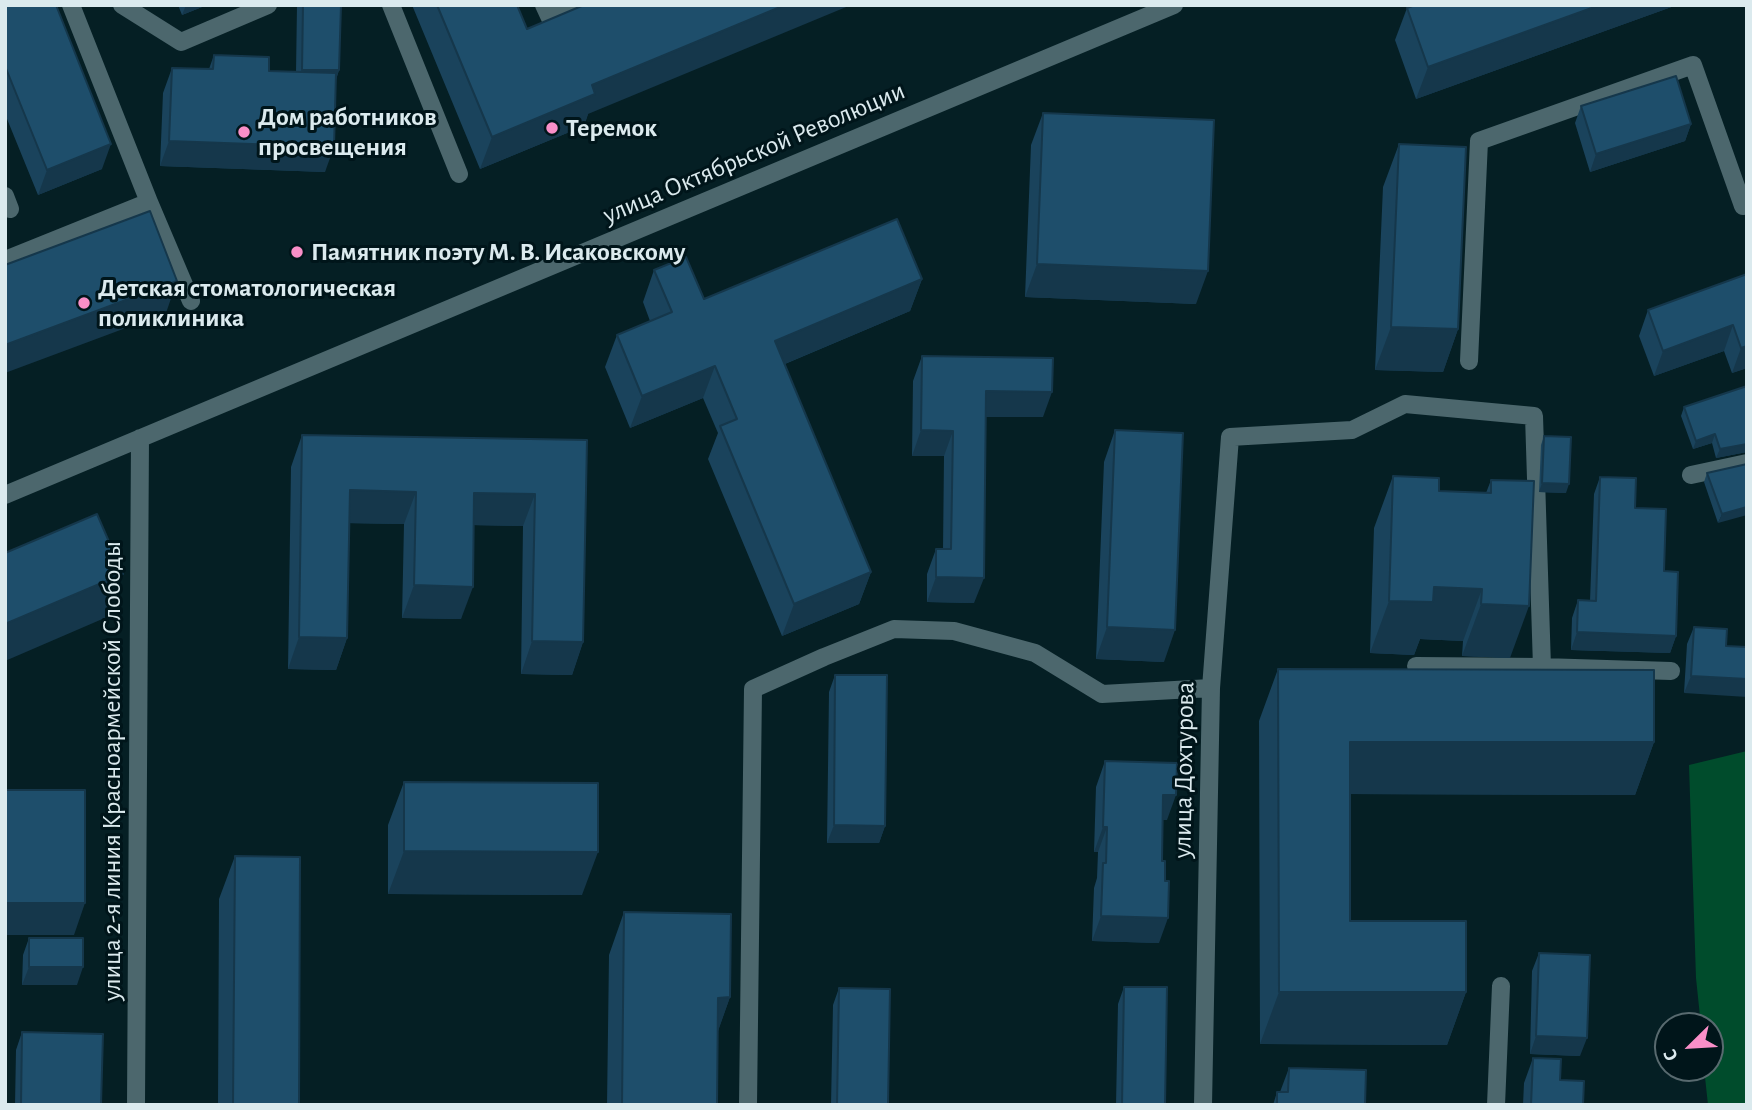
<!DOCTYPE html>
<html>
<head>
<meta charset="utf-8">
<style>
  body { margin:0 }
  #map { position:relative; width:1752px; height:1110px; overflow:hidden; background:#051f24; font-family:"Alegreya Sans",sans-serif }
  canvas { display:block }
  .frame { position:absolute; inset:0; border:7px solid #dbeaee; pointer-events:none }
  .north { position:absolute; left:1654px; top:1012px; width:70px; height:70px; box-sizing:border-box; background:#00151a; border:2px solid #586a6f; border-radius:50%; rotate:246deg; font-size:19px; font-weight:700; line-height:28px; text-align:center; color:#dbeaee }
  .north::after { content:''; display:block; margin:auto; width:24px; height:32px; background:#f98fc8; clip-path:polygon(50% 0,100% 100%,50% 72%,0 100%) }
</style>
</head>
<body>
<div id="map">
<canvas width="1752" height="1110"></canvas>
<div class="frame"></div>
<div class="north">С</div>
</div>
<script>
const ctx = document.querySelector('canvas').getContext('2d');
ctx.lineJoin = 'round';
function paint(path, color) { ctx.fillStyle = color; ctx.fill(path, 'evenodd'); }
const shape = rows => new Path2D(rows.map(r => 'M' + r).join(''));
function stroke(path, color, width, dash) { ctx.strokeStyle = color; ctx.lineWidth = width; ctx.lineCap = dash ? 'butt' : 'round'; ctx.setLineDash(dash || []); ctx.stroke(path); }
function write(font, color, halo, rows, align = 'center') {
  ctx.font = font + ' "Alegreya Sans",sans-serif'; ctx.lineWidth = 6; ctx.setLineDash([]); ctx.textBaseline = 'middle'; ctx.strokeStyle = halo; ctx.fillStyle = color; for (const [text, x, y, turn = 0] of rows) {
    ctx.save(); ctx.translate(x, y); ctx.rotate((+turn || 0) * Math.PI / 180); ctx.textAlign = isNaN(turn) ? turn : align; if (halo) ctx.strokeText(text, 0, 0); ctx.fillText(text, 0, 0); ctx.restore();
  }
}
paint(shape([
  [1747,751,1747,1105,1708,1105,1704,1068,1710,1068,1710,1026,1701,1026,1696,978,1689,765]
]), '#004c2c');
stroke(shape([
  [122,5,181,42,268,5],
  [391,5,459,174],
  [544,5,550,18,581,5],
  [5,196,10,209],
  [149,202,191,301],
  [5,260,149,202,71,5],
  [1469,361,1479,141,1693,65,1743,206,1747,205],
  [1691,475,1747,463],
  [5,495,1174,5],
  [1542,667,1671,671],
  [136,1105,140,438],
  [748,1105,753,689,824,657,894,629,954,631,1035,653,1102,694,1211,688],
  [1203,1105,1211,688,1230,437,1352,430,1405,404,1534,416,1542,667,1416,666],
  [1496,1105,1501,986]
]), '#4c676d', 18);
paint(shape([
  [5,5,102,169,38,195,5,114],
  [178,5,207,5,182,15],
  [297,5,341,5,339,70,336,80,325,172,160,166,163,93,172,68,209,69,214,55,269,71,296,72],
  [412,5,517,5,527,29,588,114,584,126,480,169],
  [1677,5,1416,99,1395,40,1407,8],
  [1581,106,1691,124,1685,141,1590,172,1575,123],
  [1043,113,1196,304,1025,297,1031,145],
  [1399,144,1458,329,1443,372,1375,370,1383,187],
  [654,270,704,299,922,279,910,311,785,364,871,572,859,604,782,636,708,459,718,433,703,398,630,428,605,367,617,335,650,321,643,302],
  [1747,274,1747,368,1732,373,1724,351,1654,376,1639,336,1648,310],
  [922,356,1043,417,986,417,974,603,927,602,927,574,936,549,943,549,944,456,912,456,913,381],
  [1747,386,1747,452,1716,458,1712,443,1693,449,1681,416,1684,407],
  [1115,430,1164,662,1096,659,1104,462],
  [302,435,587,440,583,642,572,675,521,674,523,526,474,525,461,619,402,618,404,524,349,523,347,638,336,670,288,669,291,467],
  [1544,436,1566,493,1539,492,1541,445],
  [1747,464,1718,523,1704,482,1707,473],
  [1393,476,1439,491,1486,493,1491,480,1510,658,1462,656,1463,641,1420,639,1414,655,1370,653,1374,528],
  [1600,477,1635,508,1664,571,1676,636,1670,653,1571,650,1572,618,1578,600,1590,601,1594,494],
  [1694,627,1726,646,1684,693,1687,644],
  [1278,669,1654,742,1635,795,1350,794,1350,921,1466,992,1447,1045,1260,1044,1259,721],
  [835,675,885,826,879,843,827,843,829,692],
  [1105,761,1167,820,1163,820,1159,943,1092,941,1094,888,1097,878,1098,852,1094,852,1096,787],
  [404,782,582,895,388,894,388,825],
  [235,856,299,1105,218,1105,219,899],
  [624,912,730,997,717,1033,717,1105,607,1105,609,955],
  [29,938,77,985,22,985,23,955],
  [1539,953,1580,1056,1530,1054,1532,971],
  [1124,987,1165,1105,1116,1105,1118,1004],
  [839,988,888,1105,831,1105,833,1005],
  [22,1032,101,1105,15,1105,16,1050],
  [1533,1058,1560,1080,1583,1105,1523,1105,1524,1083],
  [1289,1068,1365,1105,1273,1105,1277,1092,1280,1092]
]), '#1a435c');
paint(shape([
  [186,5,207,5,182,15],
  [785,5,851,5,588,114,584,126,480,169,492,137,592,85],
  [1600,5,1677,5,1416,99,1428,67],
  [302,70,339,70,333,88,295,87],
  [1691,124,1685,141,1590,172,1596,154],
  [169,141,334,147,325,172,160,166],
  [111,144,102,169,38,195,47,170],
  [1037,264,1208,271,1196,304,1025,297],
  [922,279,910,311,763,373,775,341],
  [177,281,166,313,5,373,5,345],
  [1733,325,1724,351,1654,376,1663,351],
  [1391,327,1458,329,1443,372,1375,370],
  [1747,346,1747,368,1732,373,1741,348],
  [715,366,703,398,630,428,642,396],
  [986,391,1052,392,1043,417,977,417],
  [921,430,953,431,944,456,912,456],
  [1715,434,1712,443,1693,449,1696,441],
  [1747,444,1747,452,1716,458,1720,449],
  [1542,483,1569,484,1566,493,1539,492],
  [350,490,416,492,404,524,338,523],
  [474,493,535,494,523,526,463,525],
  [1747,507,1747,515,1718,523,1722,514],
  [871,572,859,604,782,636,794,604],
  [123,574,107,617,5,661,5,624],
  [936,577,984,578,974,603,927,602],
  [414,585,473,587,461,619,402,618],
  [1434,587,1482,589,1463,641,1420,639,1414,655,1370,653,1389,601],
  [1481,604,1529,606,1510,658,1462,656],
  [1107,627,1175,630,1164,662,1096,659],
  [1577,632,1676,636,1670,653,1571,650],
  [299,637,347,638,336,670,288,669],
  [532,641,583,642,572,675,521,674],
  [1691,676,1747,679,1747,697,1684,693],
  [1350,742,1654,742,1635,795,1331,794],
  [1163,795,1176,795,1167,820,1154,820],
  [834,825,885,826,879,843,827,843],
  [1103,827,1107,827,1098,852,1094,852],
  [404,851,598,852,582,895,388,894],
  [5,903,85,903,74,935,5,935],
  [1101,916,1168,918,1159,943,1092,941],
  [29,967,83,967,77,985,22,985],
  [1279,992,1466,992,1447,1045,1260,1044],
  [730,997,715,1040,718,998],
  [1536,1036,1587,1038,1580,1056,1530,1054]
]), '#15374b');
const building = shape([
  [5,5,56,5,111,144,47,170,5,66,5,5],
  [303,5,341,5,339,70,302,70,303,5],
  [437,5,517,5,527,29,584,5,785,5,592,85,595,94,492,137,437,5],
  [1415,5,1600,5,1428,67,1407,8,1415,5],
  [214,55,269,57,269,71,336,73,334,147,169,141,172,68,213,69,214,55],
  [1676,76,1691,124,1596,154,1581,106,1676,76],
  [1043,113,1214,120,1208,271,1037,264,1043,113],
  [1399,144,1466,147,1458,329,1391,327,1399,144],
  [150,211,177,281,5,345,5,265,150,211],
  [897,219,922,279,775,341,871,572,794,604,720,426,737,419,715,366,642,396,617,335,672,312,654,270,686,257,704,299,897,219],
  [1747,274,1747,346,1741,348,1733,325,1663,351,1648,310,1747,274],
  [922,356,1053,358,1052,392,986,391,984,578,936,577,936,549,951,549,953,431,921,430,922,356],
  [1747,386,1747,444,1720,449,1715,434,1696,441,1684,407,1747,386],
  [1115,430,1183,433,1175,630,1107,627,1115,430],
  [302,435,587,440,583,642,532,641,535,494,474,493,473,587,414,585,416,492,350,490,347,638,299,637,302,435],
  [1544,436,1571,437,1569,484,1542,483,1544,436],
  [1747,464,1747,507,1722,514,1707,473,1747,464],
  [1393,476,1439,478,1439,491,1491,493,1491,480,1534,481,1529,606,1481,604,1482,589,1434,587,1433,602,1389,601,1393,476],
  [1600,477,1636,478,1635,508,1666,509,1664,571,1678,572,1676,636,1577,632,1578,600,1596,601,1600,477],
  [97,514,123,574,5,624,5,553,97,514],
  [1694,627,1727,629,1726,646,1747,647,1747,679,1691,676,1694,627],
  [1278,669,1654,670,1654,742,1350,742,1350,921,1466,921,1466,992,1279,992,1278,669],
  [835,675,887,675,885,826,834,825,835,675],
  [1105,761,1177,763,1176,795,1163,795,1162,861,1165,861,1165,881,1169,881,1168,918,1101,916,1103,863,1106,863,1107,827,1103,827,1105,761],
  [404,782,598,783,598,852,404,851,404,782],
  [5,790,85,790,85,903,5,903,5,790],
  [235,856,300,857,299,1105,233,1105,235,856],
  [624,912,731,914,730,997,718,998,717,1105,622,1105,624,912],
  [29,938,83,938,83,967,29,967,29,938],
  [1539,953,1590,955,1587,1038,1536,1036,1539,953],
  [1124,987,1167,987,1165,1105,1122,1105,1124,987],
  [839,988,890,989,888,1105,837,1105,839,988],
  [22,1032,103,1034,101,1105,21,1105,22,1032],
  [1533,1058,1561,1059,1560,1080,1584,1081,1583,1105,1531,1105,1533,1058],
  [1289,1068,1366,1070,1365,1105,1277,1105,1277,1092,1288,1092,1289,1068]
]);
paint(building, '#1e4e6b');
stroke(building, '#15374b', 2);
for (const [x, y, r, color] of [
  [552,128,7,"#f98fc8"],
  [244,132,7,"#f98fc8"],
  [297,252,7,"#f98fc8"],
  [84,303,7,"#f98fc8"]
]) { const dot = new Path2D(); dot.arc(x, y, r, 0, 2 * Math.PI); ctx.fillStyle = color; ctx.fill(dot); stroke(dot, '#00151a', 2.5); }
write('bold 26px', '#dbeaee', '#00151a', [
  ["Дом работников",258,117],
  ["просвещения",258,147],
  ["Теремок",566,128],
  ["Памятник поэту М. В. Исаковскому",311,252],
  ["Детская стоматологическая",98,288],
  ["поликлиника",98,318]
], 'left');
write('26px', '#dbeaee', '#00151a', [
  ["улица Октябрьской Революции",754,153,-23],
  ["улица Дохтурова",1184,770,-89],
  ["улица 2-я линия Красноармейской Слободы",112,771,-90]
]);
</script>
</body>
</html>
